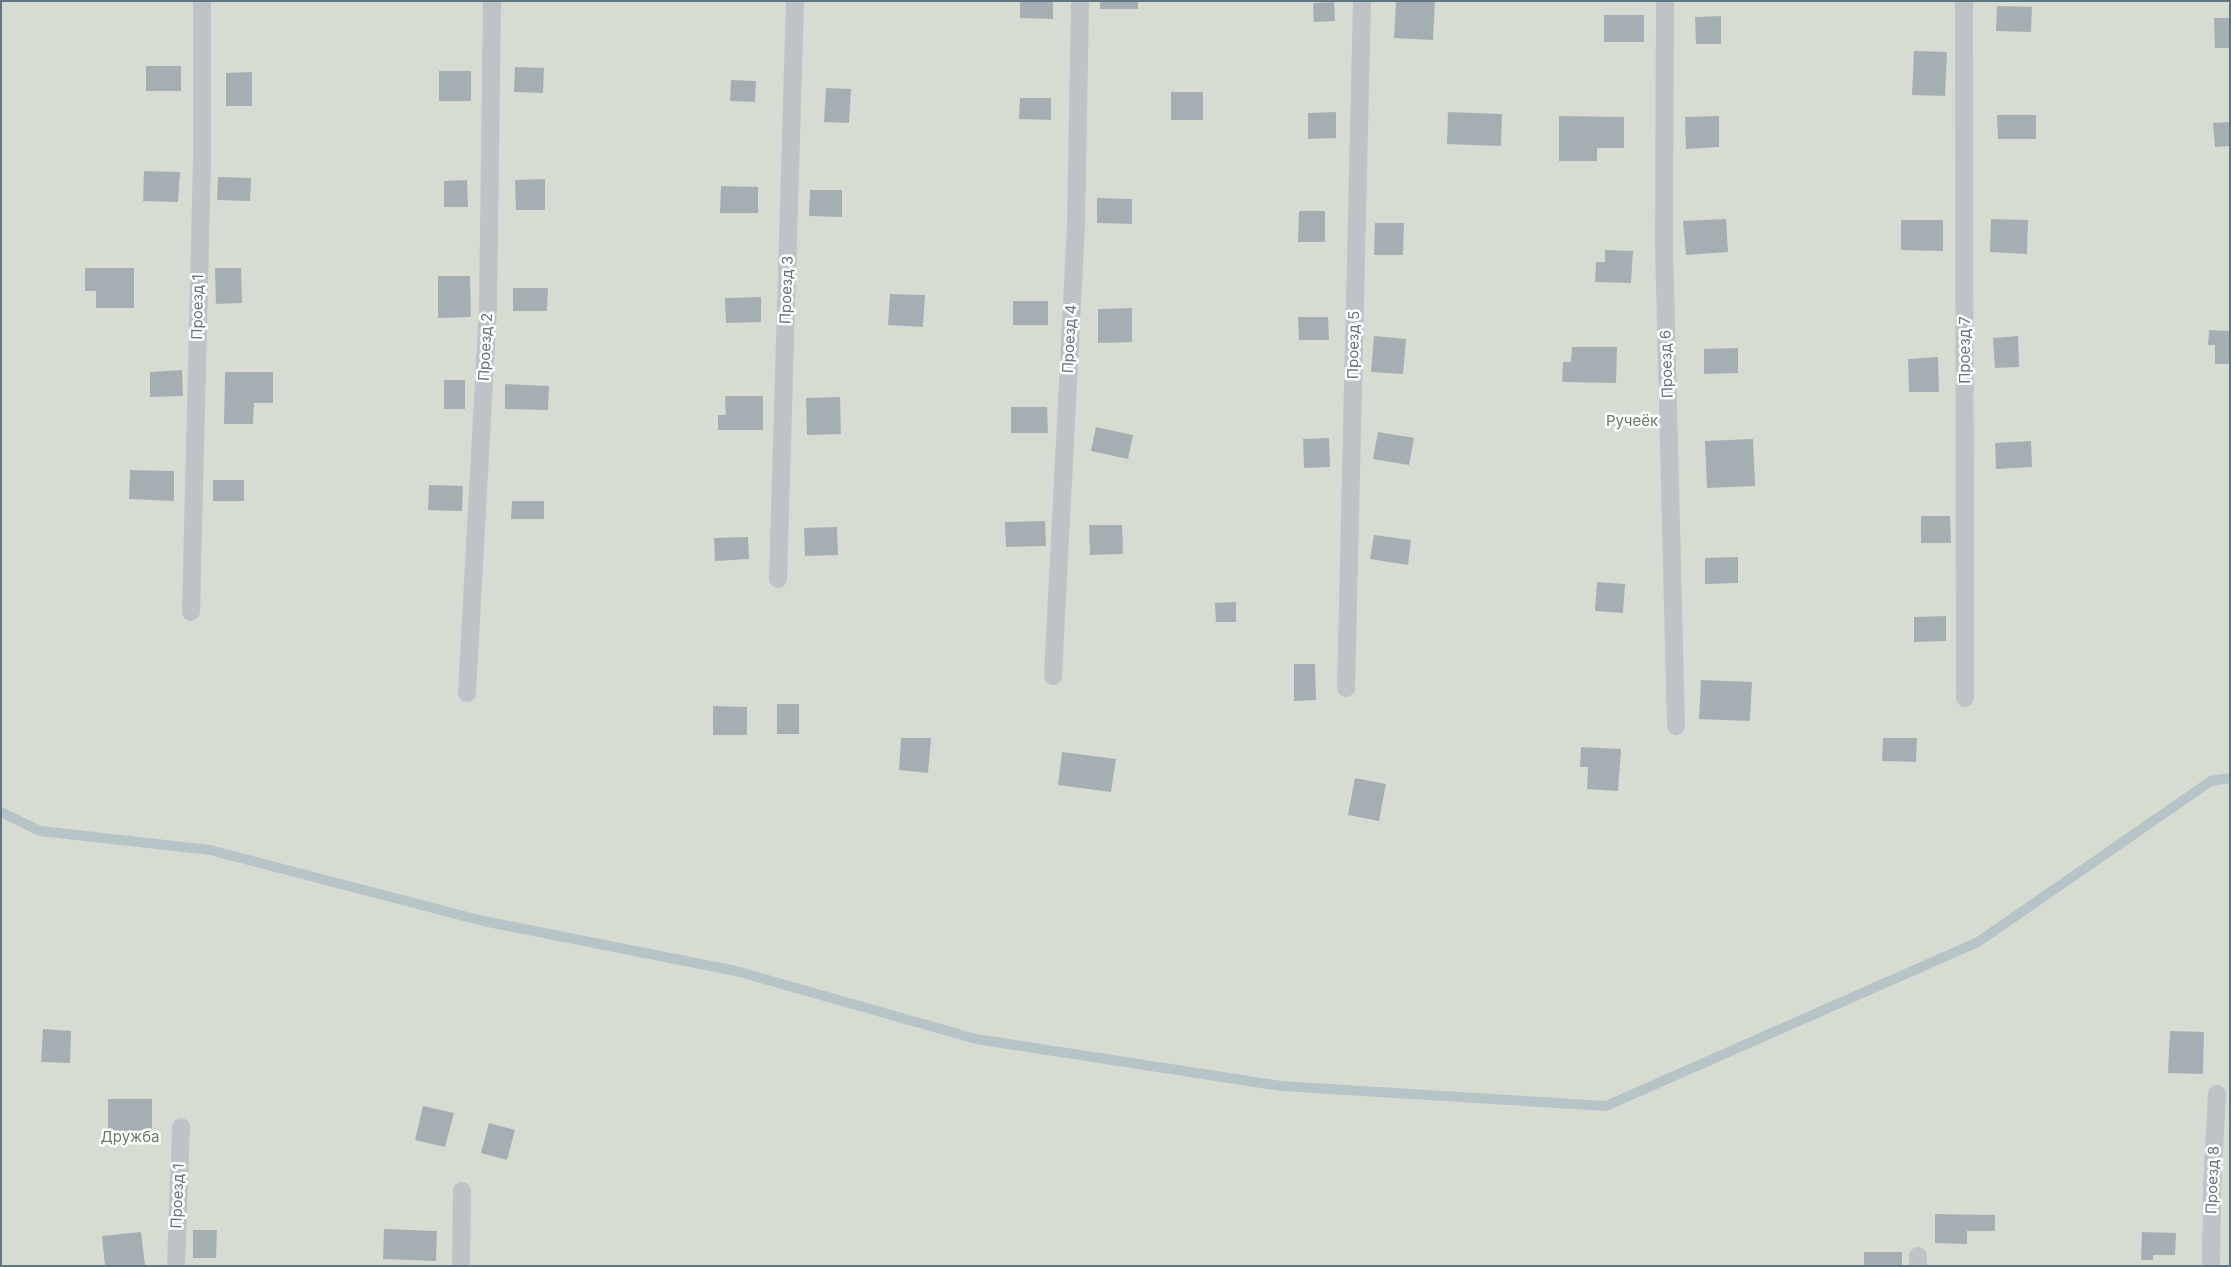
<!DOCTYPE html>
<html>
<head>
<meta charset="utf-8">
<style>
  body { margin:0 }
  #map { position:relative; width:2231px; height:1267px; overflow:hidden; background:#f7f6f4; font-family:Inter,sans-serif }
  canvas { display:block }
  .frame { position:absolute; inset:0; border:2px solid #63757e; pointer-events:none }
</style>
</head>
<body>
<div id="map">
<canvas width="2231" height="1267"></canvas>
<div class="frame"></div>
</div>
<script>
const ctx = document.querySelector('canvas').getContext('2d');
ctx.lineJoin = 'round';
function paint(path, color) { ctx.fillStyle = color; ctx.fill(path, 'evenodd'); }
const shape = rows => new Path2D(rows.map(r => 'M' + r).join(''));
function stroke(path, color, width, dash) { ctx.strokeStyle = color; ctx.lineWidth = width; ctx.lineCap = dash ? 'butt' : 'round'; ctx.setLineDash(dash || []); ctx.stroke(path); }
function write(font, color, halo, rows, align = 'center') {
  ctx.font = font + ' Inter,sans-serif'; ctx.lineWidth = 5; ctx.setLineDash([]); ctx.textBaseline = 'middle'; ctx.strokeStyle = halo; ctx.fillStyle = color; for (const [text, x, y, turn = 0] of rows) {
    ctx.save(); ctx.translate(x, y); ctx.rotate((+turn || 0) * Math.PI / 180); ctx.textAlign = isNaN(turn) ? turn : align; if (halo) ctx.strokeText(text, 0, 0); ctx.fillText(text, 0, 0); ctx.restore();
  }
}
paint(shape([
  [1,1,2230,1,2230,1266,1,1266]
]), '#d7dcd3');
stroke(shape([
  [1,812,40,831,210,850,483,921,736,971,976,1039,1281,1086,1606,1106,1978,942,2211,781,2230,778]
]), '#b7c4c7', 10);
paint(shape([
  [1020,1,1053,1,1053,19,1020,18],
  [1100,1,1138,1,1138,9,1100,9],
  [1396,1,1435,1,1433,40,1394,38],
  [1334,2,1335,21,1314,22,1313,3],
  [1997,6,2032,7,2031,32,1996,31],
  [1604,15,1644,15,1644,42,1604,42],
  [1721,16,1721,44,1696,44,1695,17],
  [2214,18,2230,18,2230,48,2215,48],
  [1914,51,1947,52,1945,96,1912,95],
  [146,66,181,66,181,91,146,91],
  [515,67,544,68,543,93,514,92],
  [439,71,471,71,471,101,439,101],
  [252,72,252,106,226,106,226,73],
  [731,80,756,81,755,102,730,101],
  [826,88,851,89,849,123,824,122],
  [1171,92,1203,92,1203,120,1171,120],
  [1020,98,1051,98,1051,120,1019,119],
  [1336,112,1336,138,1308,139,1308,113],
  [1448,112,1502,114,1501,146,1447,144],
  [1997,115,2036,115,2036,139,1998,139],
  [1559,116,1624,117,1624,148,1597,148,1597,161,1559,161],
  [1719,116,1719,147,1686,149,1685,117],
  [2230,122,2230,146,2215,147,2213,123],
  [144,171,180,172,178,202,143,201],
  [218,177,251,178,250,201,217,200],
  [545,179,545,210,516,210,515,180],
  [467,180,468,207,444,207,444,181],
  [721,186,758,187,758,213,720,213],
  [810,190,842,190,842,217,809,216],
  [1097,198,1132,199,1132,224,1097,223],
  [1299,211,1325,211,1325,242,1298,242],
  [1726,219,1728,252,1686,255,1683,221],
  [1991,219,2028,220,2027,254,1990,252],
  [1901,220,1943,220,1943,251,1901,250],
  [1375,223,1404,223,1403,255,1374,255],
  [1605,250,1633,251,1631,283,1595,282,1596,262,1605,262],
  [85,268,134,268,134,308,96,308,96,291,85,291],
  [215,268,241,268,242,303,216,304],
  [438,276,470,276,471,317,438,318],
  [513,288,548,288,547,311,513,311],
  [890,294,925,295,923,327,888,325],
  [761,297,761,322,726,323,725,298],
  [1013,301,1048,301,1048,325,1013,325],
  [1132,308,1132,342,1098,343,1098,309],
  [1298,317,1328,317,1329,340,1299,340],
  [2209,330,2230,331,2230,364,2215,364,2215,345,2208,345],
  [1374,336,1406,339,1403,374,1371,372],
  [2018,336,2019,367,1995,368,1993,338],
  [1572,347,1617,347,1616,383,1562,382,1563,362,1571,362],
  [1738,348,1738,373,1704,374,1704,349],
  [1938,357,1939,392,1909,392,1908,359],
  [182,370,183,396,150,397,150,372],
  [225,372,273,372,273,403,254,403,253,424,224,424],
  [444,380,465,380,465,409,444,409],
  [505,384,549,386,548,410,505,409],
  [725,396,763,396,763,430,718,430,718,415,726,415],
  [840,397,841,434,807,435,806,398],
  [1011,407,1047,407,1048,433,1011,433],
  [1096,427,1133,435,1128,459,1091,451],
  [1378,432,1414,438,1409,465,1373,459],
  [1329,438,1330,467,1304,468,1303,439],
  [1753,439,1755,486,1707,488,1705,441],
  [2031,441,2032,467,1996,469,1995,443],
  [130,470,174,471,174,501,129,499],
  [213,480,244,480,244,501,213,501],
  [429,485,463,486,462,511,428,510],
  [512,501,544,501,544,519,511,519],
  [1921,516,1950,516,1951,543,1921,543],
  [1045,521,1046,546,1006,547,1005,522],
  [1089,525,1122,525,1123,554,1090,555],
  [837,527,838,555,805,556,804,528],
  [1374,535,1411,540,1408,565,1370,559],
  [748,537,749,559,715,561,714,538],
  [1738,557,1738,583,1705,584,1705,558],
  [1597,582,1625,584,1623,613,1595,611],
  [1236,602,1236,622,1216,622,1215,603],
  [1946,616,1946,641,1914,642,1914,617],
  [1294,664,1315,664,1316,700,1294,701],
  [1701,680,1752,682,1750,721,1699,719],
  [777,704,799,704,799,734,777,734],
  [713,706,747,707,747,735,713,735],
  [901,738,931,738,928,773,899,770],
  [1883,738,1917,738,1916,762,1882,761],
  [1581,747,1621,749,1618,791,1587,789,1588,767,1580,767],
  [1062,752,1116,759,1111,792,1058,785],
  [1355,778,1386,784,1379,821,1348,815],
  [43,1029,71,1031,70,1063,41,1062],
  [2170,1031,2204,1032,2203,1074,2168,1073],
  [108,1099,152,1099,152,1133,108,1133],
  [423,1106,454,1113,445,1147,415,1140],
  [489,1123,515,1130,507,1160,481,1153],
  [1935,1214,1995,1215,1995,1231,1967,1231,1967,1244,1935,1243],
  [384,1229,437,1231,436,1261,383,1259],
  [193,1230,217,1230,216,1258,193,1258],
  [141,1232,145,1266,105,1266,102,1236],
  [2142,1232,2176,1233,2175,1255,2153,1255,2153,1260,2141,1260],
  [1864,1252,1902,1252,1902,1266,1864,1266]
]), '#a5afb3');
stroke(shape([
  [1665,1,1664,245,1676,726],
  [1964,1,1965,698],
  [778,579,795,1],
  [191,612,202,161,202,1],
  [1053,676,1076,225,1080,1],
  [1346,688,1362,1],
  [467,693,488,307,492,1],
  [1918,1256,1918,1266],
  [176,1266,181,1127],
  [461,1266,462,1191],
  [2211,1266,2212,1188,2217,1094]
]), '#bdc3c6', 18);
write('15px', '#63757e', '#fff', [
  ["Проезд 3",787,290,-88],
  ["Проезд 1",198,307,-89],
  ["Проезд 4",1070,339,-87],
  ["Проезд 5",1354,345,-89],
  ["Проезд 2",486,347,-87],
  ["Проезд 7",1965,350,-90],
  ["Проезд 6",1667,364,-92],
  ["Проезд 8",2213,1180,-88],
  ["Проезд 1",178,1196,-88]
]);
write('15px', '#6c7b65', '#fff', [
  ["Ручеёк",1632,421],
  ["Дружба",130,1137]
]);
</script>
</body>
</html>
